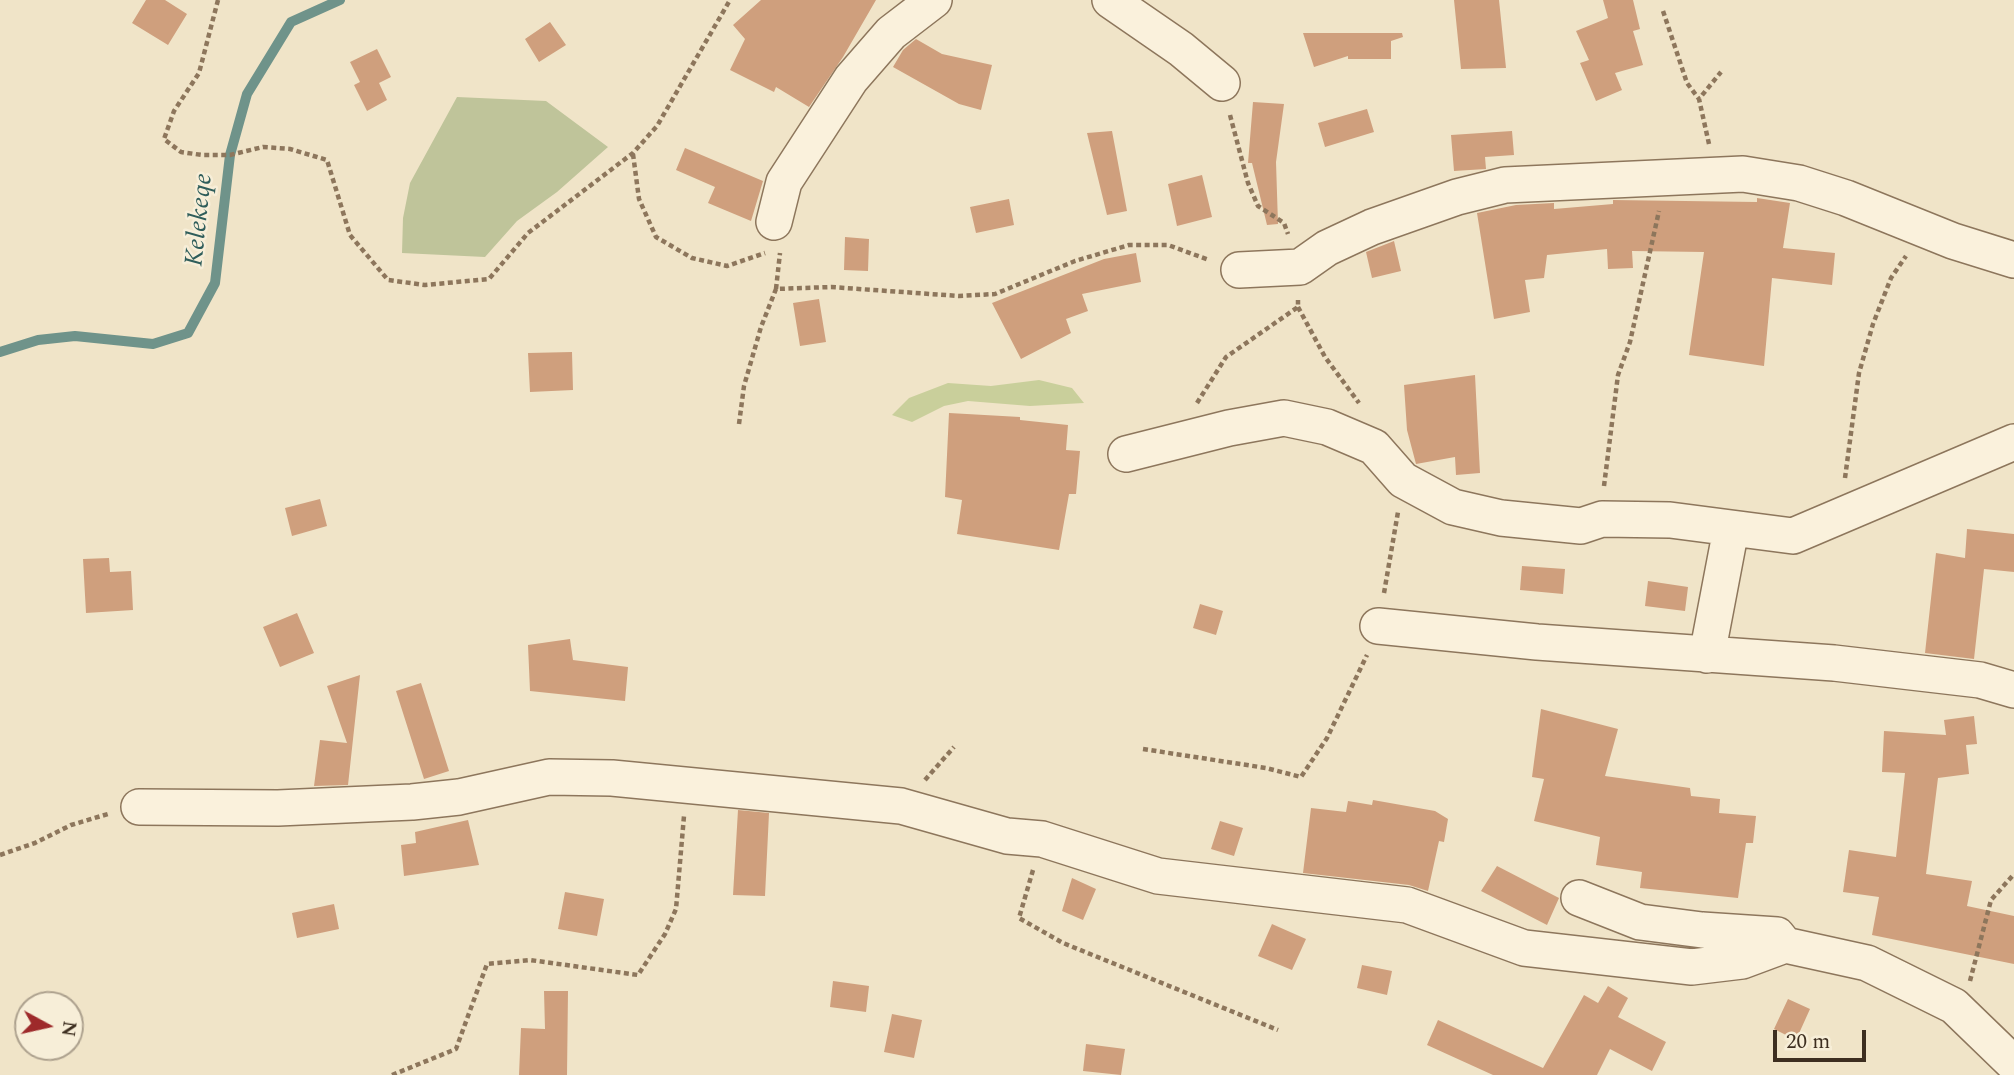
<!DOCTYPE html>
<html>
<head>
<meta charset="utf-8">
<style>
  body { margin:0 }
  #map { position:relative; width:2014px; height:1075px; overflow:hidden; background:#f0e4c8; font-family:Spectral,serif }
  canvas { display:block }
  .north { position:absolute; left:14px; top:991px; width:70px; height:70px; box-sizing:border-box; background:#f7eed8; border:2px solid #ada18e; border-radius:50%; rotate:98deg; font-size:19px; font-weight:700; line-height:28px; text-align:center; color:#3d2e20 }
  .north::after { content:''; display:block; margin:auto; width:24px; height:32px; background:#9e2a2b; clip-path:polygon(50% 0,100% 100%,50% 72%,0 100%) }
  .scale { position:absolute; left:1773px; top:1030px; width:93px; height:32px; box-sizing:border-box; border:4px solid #3d2e20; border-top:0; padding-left:9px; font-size:21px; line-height:24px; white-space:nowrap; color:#3d2e20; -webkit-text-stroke:5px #f7eed8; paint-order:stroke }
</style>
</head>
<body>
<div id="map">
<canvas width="2014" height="1075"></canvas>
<div class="north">N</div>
<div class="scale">20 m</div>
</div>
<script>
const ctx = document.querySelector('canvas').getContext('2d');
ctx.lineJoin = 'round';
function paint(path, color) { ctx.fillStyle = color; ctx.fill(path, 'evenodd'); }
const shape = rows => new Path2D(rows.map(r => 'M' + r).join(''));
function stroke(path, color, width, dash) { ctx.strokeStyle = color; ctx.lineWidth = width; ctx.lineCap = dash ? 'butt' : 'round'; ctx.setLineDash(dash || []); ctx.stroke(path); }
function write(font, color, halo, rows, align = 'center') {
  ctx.font = font + ' Spectral,serif'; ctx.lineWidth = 5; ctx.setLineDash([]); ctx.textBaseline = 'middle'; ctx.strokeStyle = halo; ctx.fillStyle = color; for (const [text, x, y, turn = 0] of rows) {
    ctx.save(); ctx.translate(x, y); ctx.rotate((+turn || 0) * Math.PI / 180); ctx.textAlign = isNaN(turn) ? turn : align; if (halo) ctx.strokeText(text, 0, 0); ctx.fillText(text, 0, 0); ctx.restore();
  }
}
paint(shape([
  [1039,380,1072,388,1084,403,1030,406,968,401,944,406,912,422,892,415,909,398,948,383,991,386]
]), '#c9cf9b');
paint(shape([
  [457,97,546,101,608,147,557,192,517,221,485,257,402,253,403,218,410,183]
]), '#bfc49a');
stroke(shape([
  [0,352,38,340,75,336,153,344,188,333,215,283,230,155,247,94,291,22,340,0]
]), '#6f938a', 10);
paint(shape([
  [146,0,165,0,187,14,168,45,132,23],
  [761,0,876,0,843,57,809,107,776,87,774,92,730,70,745,39,733,25],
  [1454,0,1499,0,1506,68,1461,69],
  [1603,0,1633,0,1640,29,1633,31,1643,65,1615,73,1622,90,1596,101,1580,63,1589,60,1576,31,1608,18],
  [550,22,566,45,539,62,525,39],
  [1303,33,1402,33,1403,37,1391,41,1391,59,1348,59,1348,56,1314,67],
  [916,39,942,54,992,65,981,110,959,104,893,67,903,50],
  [377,49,391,77,379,83,387,100,367,111,354,85,360,82,350,62],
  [1253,102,1284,104,1276,162,1278,224,1267,225,1252,163,1248,163],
  [1367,109,1374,132,1325,147,1318,123],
  [1112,131,1127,211,1107,215,1087,133],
  [1512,131,1514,155,1485,157,1486,169,1454,171,1451,135],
  [685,148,763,181,751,221,708,203,715,187,676,170],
  [1202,175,1212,217,1177,226,1168,184],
  [1757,198,1790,203,1783,248,1835,253,1832,285,1772,278,1764,366,1689,355,1704,252,1632,251,1633,268,1608,269,1607,249,1547,255,1544,278,1525,280,1530,312,1494,319,1477,213,1516,205,1554,203,1554,209,1613,204,1613,200,1757,202],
  [1009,199,1014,225,976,233,970,207],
  [845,237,869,239,868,271,844,270],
  [1394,241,1401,271,1372,278,1366,252],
  [1136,253,1141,282,1082,294,1088,311,1066,319,1071,333,1021,359,992,303,1104,259],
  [819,299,826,342,800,346,793,303],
  [572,352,573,390,530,392,528,353],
  [1475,375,1480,473,1456,475,1455,457,1416,464,1407,430,1404,385],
  [949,413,1020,417,1020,420,1068,425,1066,450,1080,451,1076,494,1069,494,1059,550,957,534,962,500,945,497],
  [320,499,327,526,292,536,285,508],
  [1967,529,2014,534,2014,572,1984,569,1974,659,1925,653,1936,553,1965,558],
  [109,558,110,572,131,571,133,610,86,613,83,559],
  [1522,566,1565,569,1563,594,1520,590],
  [1648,581,1688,587,1685,611,1645,606],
  [1200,604,1223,611,1216,635,1193,628],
  [297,613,314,653,280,667,263,627],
  [570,639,573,660,628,667,625,701,530,691,528,645],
  [360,675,348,785,314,786,320,740,347,743,327,686],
  [421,683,449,771,424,779,396,691],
  [1541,709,1618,729,1605,776,1690,788,1691,796,1720,799,1719,813,1756,816,1753,843,1746,843,1738,898,1640,888,1642,872,1596,865,1600,837,1534,821,1544,779,1532,777],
  [1974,716,1977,744,1966,745,1969,774,1938,778,1926,874,1972,881,1967,906,2014,916,2014,964,1872,935,1879,897,1843,892,1849,850,1896,857,1905,773,1882,772,1884,731,1946,735,1944,720],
  [1373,800,1435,811,1448,819,1444,842,1439,841,1428,891,1409,885,1303,873,1311,808,1346,812,1348,801,1372,805],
  [738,810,769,813,765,896,733,895],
  [468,820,479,865,404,876,401,845,416,843,415,832],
  [1220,821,1243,828,1234,856,1211,849],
  [1497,866,1559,898,1547,925,1481,891],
  [1072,878,1096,889,1083,920,1062,911],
  [565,892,604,899,597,936,558,929],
  [334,904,339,929,297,938,292,913],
  [1272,924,1306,939,1292,970,1258,956],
  [1362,965,1392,971,1387,995,1357,988],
  [833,981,869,986,866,1012,830,1007],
  [1608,986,1628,998,1618,1017,1666,1042,1652,1071,1610,1049,1597,1075,1493,1075,1427,1045,1438,1020,1543,1068,1584,995,1598,1003],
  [544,991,568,991,567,1075,519,1075,521,1028,545,1029],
  [1788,999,1810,1009,1796,1040,1774,1029],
  [892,1014,922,1020,914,1058,884,1052],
  [1086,1044,1125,1049,1121,1075,1083,1071]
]), '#cf9f7d');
const minor = shape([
  [1110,0,1181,49,1222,83],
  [774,222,784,182,851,79,891,33,934,0],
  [1239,270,1300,267,1327,248,1372,227,1457,197,1505,185,1743,174,1799,183,1846,198,1953,241,2014,260],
  [1126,454,1229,428,1284,418,1327,427,1374,447,1403,480,1453,507,1501,518,1581,526,1602,519,1670,520,1793,536,2014,442],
  [1378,626,1537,642,1834,663,1980,680,2014,690],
  [1707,655,1731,529],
  [139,807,278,808,412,802,459,797,549,777,612,778,901,806,1007,836,1042,839,1158,876,1407,905,1524,948,1692,967,1742,961,1785,945,1867,963,1954,1006,2014,1064],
  [1579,898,1640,922,1702,930,1777,935,1785,945]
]);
stroke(minor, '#8d765c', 38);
stroke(shape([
  [218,0,199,73,174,111,164,139,181,152,202,155,230,155,263,147,290,149,327,160,350,235,388,280,425,285,489,279,528,233,633,153,657,126,730,0],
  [1663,11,1687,83,1699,99],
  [1230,115,1248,183,1258,206,1284,223,1288,234],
  [1709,144,1699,99,1721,72],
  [633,154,639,199,656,237,692,258,727,266,765,253],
  [776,289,780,253],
  [1298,307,1325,357,1359,403],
  [1197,403,1226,357,1298,307,1298,300],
  [739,424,744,386,761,327,776,289,831,287,959,296,995,294,1075,261,1129,245,1168,245,1209,260],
  [1845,478,1859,373,1873,324,1891,278,1906,256],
  [1604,486,1618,375,1630,342,1659,211],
  [1384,593,1398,512],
  [1143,749,1266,768,1301,777,1327,738,1367,655],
  [925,780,954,747],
  [0,855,35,843,71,825,108,814],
  [1033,870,1019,918,1063,943,1278,1030],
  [1970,981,1991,900,2014,874],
  [392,1075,456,1049,487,964,530,960,638,975,665,934,676,909,684,816]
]), '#8d765c', 4.5, [5, 3.5]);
stroke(minor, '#faf1dc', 35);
write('italic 26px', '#2f5d5a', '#f7eed8', [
  ["Kelekeqe",201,220,-84]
]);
</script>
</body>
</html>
